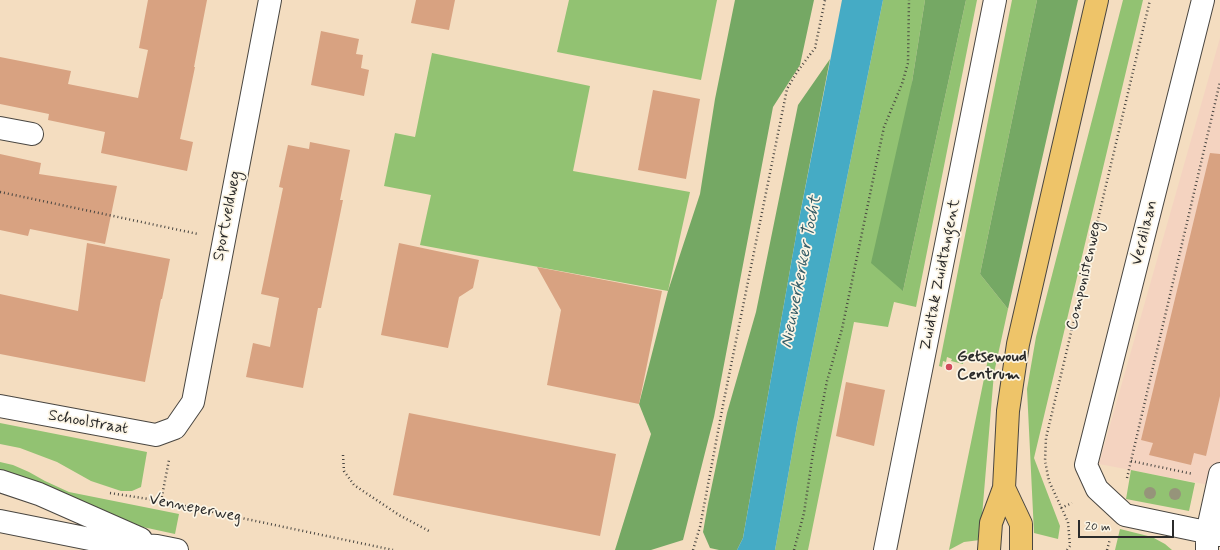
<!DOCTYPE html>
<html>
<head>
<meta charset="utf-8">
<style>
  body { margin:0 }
  #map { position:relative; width:1220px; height:550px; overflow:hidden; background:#f4ddc0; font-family:Mynerve,sans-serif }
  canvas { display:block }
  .scale { position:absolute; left:1078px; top:520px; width:96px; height:18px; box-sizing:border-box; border:2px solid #2b2b2b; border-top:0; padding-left:5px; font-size:12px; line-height:14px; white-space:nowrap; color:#2b2b2b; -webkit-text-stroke:3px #fcf5e5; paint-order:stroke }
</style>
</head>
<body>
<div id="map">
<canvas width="1220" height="550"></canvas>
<div class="scale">20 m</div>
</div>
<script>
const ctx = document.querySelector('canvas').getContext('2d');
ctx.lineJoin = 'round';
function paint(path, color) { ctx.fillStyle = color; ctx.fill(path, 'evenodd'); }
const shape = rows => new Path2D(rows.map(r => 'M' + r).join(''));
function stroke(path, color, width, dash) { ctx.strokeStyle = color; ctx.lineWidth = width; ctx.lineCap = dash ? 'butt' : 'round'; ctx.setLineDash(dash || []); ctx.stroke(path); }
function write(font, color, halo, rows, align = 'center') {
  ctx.font = font + ' Mynerve,sans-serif'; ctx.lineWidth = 3.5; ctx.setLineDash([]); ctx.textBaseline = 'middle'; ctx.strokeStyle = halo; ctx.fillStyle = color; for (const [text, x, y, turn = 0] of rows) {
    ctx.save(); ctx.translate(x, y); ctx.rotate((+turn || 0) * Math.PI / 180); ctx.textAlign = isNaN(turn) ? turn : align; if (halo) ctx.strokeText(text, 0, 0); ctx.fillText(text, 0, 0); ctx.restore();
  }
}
paint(shape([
  [1220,38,1220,487,1099,464]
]), '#f4d3c0');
paint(shape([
  [569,0,717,0,701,80,557,52],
  [883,0,925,0,912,82,903,291,966,0,977,0,916,307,894,302,888,327,854,322,808,550,775,550,797,425],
  [1012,0,1037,0,980,274,1008,309,994,373,980,540,964,542,949,550,988,359,965,354,963,364,951,361,952,359,947,357,946,362,943,361,942,367,939,366],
  [1123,0,1143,0,1034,458,1060,526,1058,539,1034,533,1027,389,1036,337],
  [432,53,590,86,573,171,690,192,668,291,420,245,431,195,384,186,395,133,415,137],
  [0,423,147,452,141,487,132,491,121,491,91,481,57,462,20,448,0,444],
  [0,462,13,465,29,472,45,481,69,492,179,514,175,534,129,524,0,475],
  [1131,470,1195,483,1189,511,1126,499],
  [1120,529,1152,537,1165,544,1172,550,1115,550]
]), '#92c272');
paint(shape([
  [735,0,814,0,800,65,773,107,714,417,683,540,651,550,615,550,651,434,639,404,668,291,700,194,715,99],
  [925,0,966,0,903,291,871,263,912,82],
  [1037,0,1078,0,1008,309,980,274],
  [830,59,797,230,743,538,737,550,719,550,710,548,703,532,708,504,727,413,756,312,798,105]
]), '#75a864');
paint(shape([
  [842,0,883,0,797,425,775,550,737,550,743,538,797,230]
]), '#45abc5');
paint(shape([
  [148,0,207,0,194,67,195,67,180,139,193,142,187,171,101,153,105,132,48,120,49,114,0,104,0,57,71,71,68,84,138,98,148,50,139,48],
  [416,0,455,0,449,30,411,23],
  [321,31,359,39,356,54,363,55,361,68,369,70,364,96,311,85],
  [653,90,700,99,686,179,638,170],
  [310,142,350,150,340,200,343,200,321,308,318,308,303,388,246,377,253,343,270,347,279,298,261,294,283,188,279,187,288,145,309,149],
  [1210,153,1220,154,1220,396,1206,456,1194,453,1191,465,1149,455,1153,443,1141,440],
  [0,154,41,163,39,174,117,186,105,244,30,229,28,236,0,230],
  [87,243,170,259,162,299,161,299,145,382,0,354,0,294,78,311],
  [399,243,479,260,473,288,459,297,448,348,381,335],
  [537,267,662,291,639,404,547,385,561,310],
  [846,382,885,390,874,446,836,436],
  [409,413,616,454,600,536,393,495]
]), '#d8a281');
const minor = shape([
  [1203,0,1086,465,1097,489,1125,515,1220,535],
  [0,128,32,134],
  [0,406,156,435,175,428,193,402,270,0],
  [0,481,39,494,141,539],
  [0,521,110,543,157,546,177,550],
  [885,550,995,0],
  [1207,550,1207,533,1220,474]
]);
const major = shape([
  [1004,488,1021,524,1021,550],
  [989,550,991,523,1004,488,1008,411,1018,344,1097,0]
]);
stroke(minor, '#494641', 24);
stroke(major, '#494641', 24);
stroke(shape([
  [0,192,198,234],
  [343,455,344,471,354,485,399,515,429,531],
  [1131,461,1193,474],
  [1127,478,1220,82],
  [110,493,161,501,393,550],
  [161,501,169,460],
  [1061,508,1072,503],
  [693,550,700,527,723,405,787,89,797,72,815,48,825,0],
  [794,550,804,513,813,453,827,381,842,329,884,127,902,84,908,63,909,0],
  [1067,550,1070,546,1068,522,1049,481,1045,461,1046,438,1150,0],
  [1107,550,1110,539]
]), '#494641', 2.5, [1, 3]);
stroke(minor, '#fff', 22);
stroke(major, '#eec469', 22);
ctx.fillStyle = '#96947a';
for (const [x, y] of [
  [1150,493],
  [1175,494]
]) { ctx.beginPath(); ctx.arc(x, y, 6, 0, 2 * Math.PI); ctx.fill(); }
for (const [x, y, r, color] of [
  [949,367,4,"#d1495b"]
]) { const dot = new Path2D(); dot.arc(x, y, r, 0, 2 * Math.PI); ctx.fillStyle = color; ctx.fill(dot); stroke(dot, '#fcf5e5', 1.5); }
write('16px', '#2b2b2b', '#fcf5e5', [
  ["Sportveldweg",228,216,-79],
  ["Verdilaan",1145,233,-76],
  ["Zuidtak Zuidtangent",941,275,-79],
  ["Componistenweg",1085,276,-77],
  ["Schoolstraat",88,423,10],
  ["Venneperweg",195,509,11]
]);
write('bold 16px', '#2b2b2b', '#fcf5e5', [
  ["Getsewoud",957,358],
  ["Centrum",957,376]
], 'left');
write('italic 17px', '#355e69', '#fcf5e5', [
  ["Nieuwerkerker Tocht",802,272,-79]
]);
</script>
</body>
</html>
